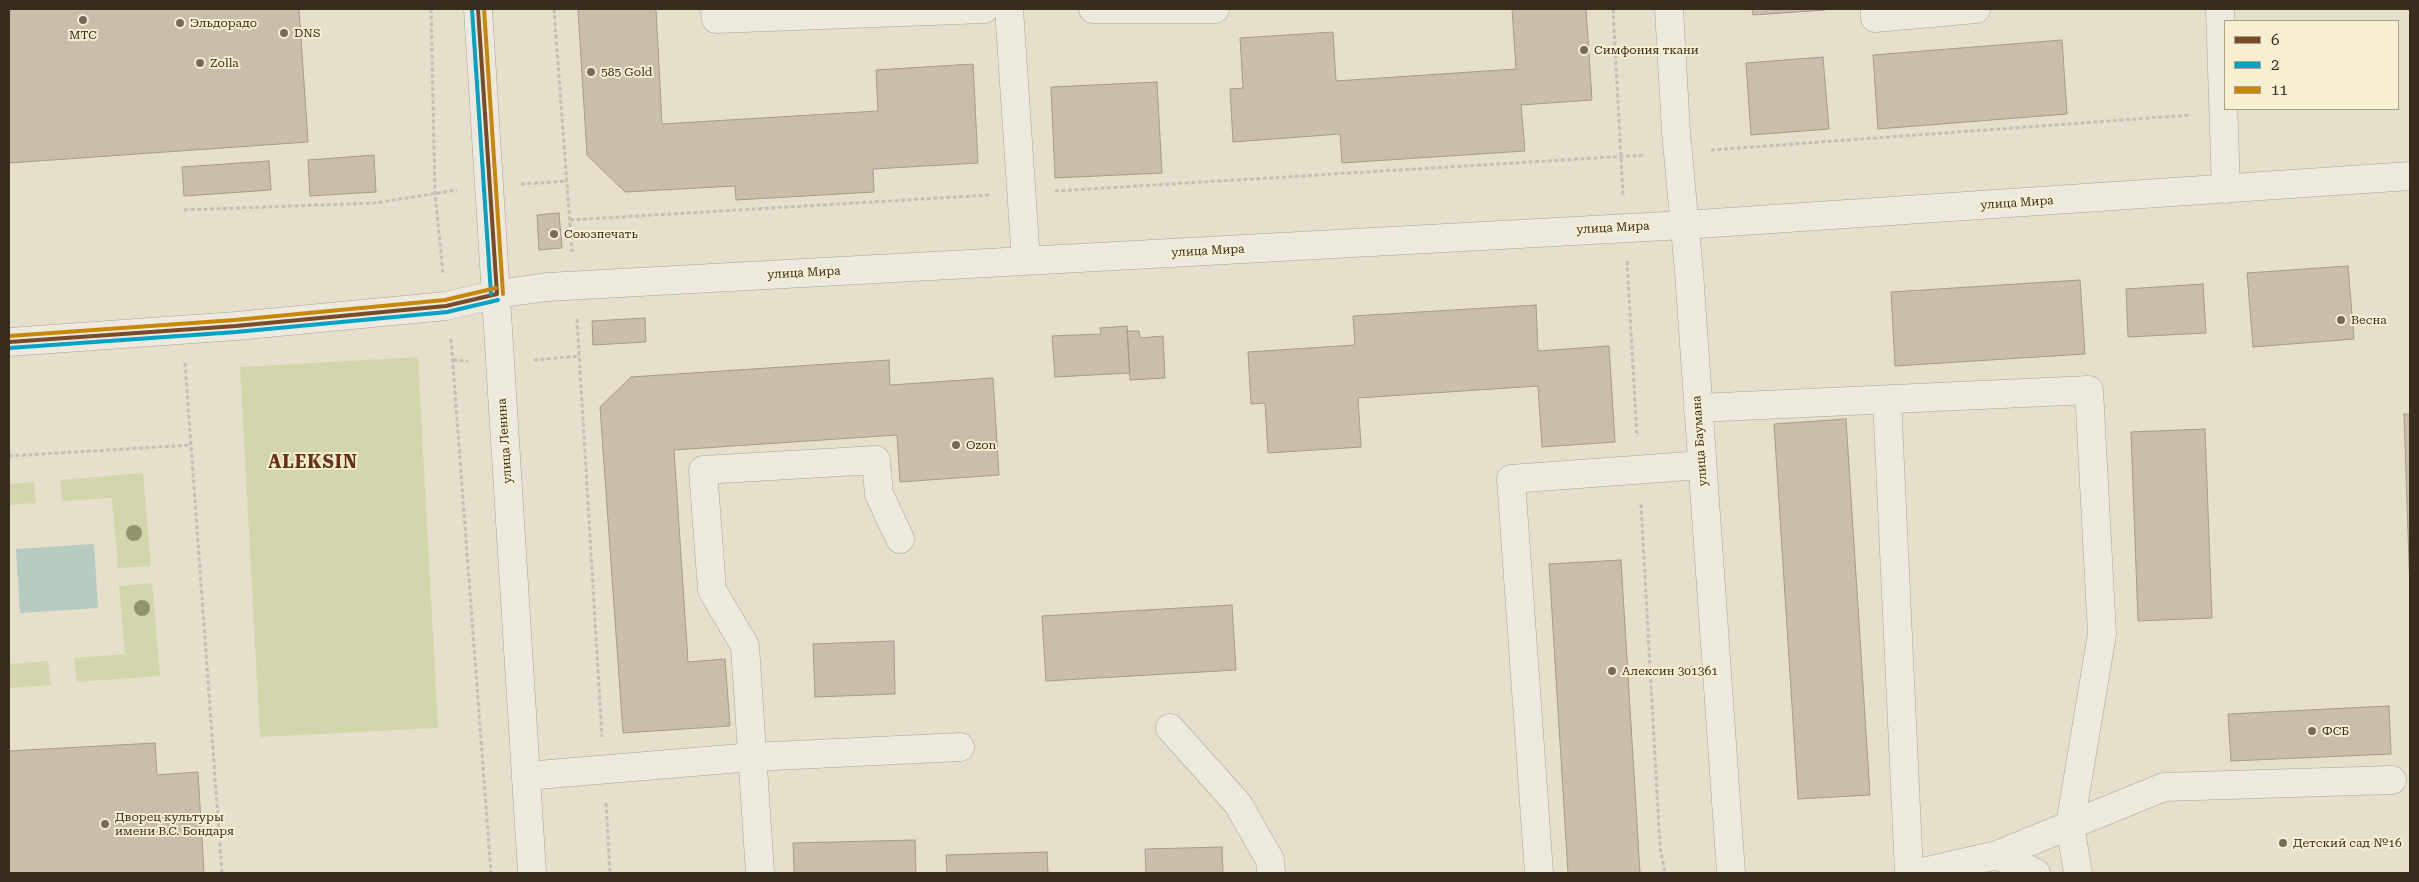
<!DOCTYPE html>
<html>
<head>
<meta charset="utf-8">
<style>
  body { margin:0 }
  #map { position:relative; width:2419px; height:882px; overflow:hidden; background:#e6dfcc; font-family:"Roboto Serif",serif }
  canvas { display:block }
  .frame { position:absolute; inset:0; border:10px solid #3a2c1d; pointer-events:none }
  .legend { position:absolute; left:2224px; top:20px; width:175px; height:90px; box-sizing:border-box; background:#f7efd1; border:1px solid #aba189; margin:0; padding:6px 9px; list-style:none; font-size:15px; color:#3a2c1d }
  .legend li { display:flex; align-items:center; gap:10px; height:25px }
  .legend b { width:25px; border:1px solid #aba189 }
</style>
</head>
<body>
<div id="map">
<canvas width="2419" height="882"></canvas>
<div class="frame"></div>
<ul class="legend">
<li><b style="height:6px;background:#7a4b2a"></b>6</li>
<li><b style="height:6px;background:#03a3c5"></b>2</li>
<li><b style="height:6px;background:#c88807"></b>11</li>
</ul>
</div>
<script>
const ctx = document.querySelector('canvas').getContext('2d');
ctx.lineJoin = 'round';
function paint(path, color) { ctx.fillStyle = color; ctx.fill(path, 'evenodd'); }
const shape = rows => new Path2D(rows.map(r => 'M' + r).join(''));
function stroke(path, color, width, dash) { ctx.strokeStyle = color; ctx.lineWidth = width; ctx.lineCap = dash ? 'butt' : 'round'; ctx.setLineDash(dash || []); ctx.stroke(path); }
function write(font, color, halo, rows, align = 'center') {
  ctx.font = font + ' "Roboto Serif",serif'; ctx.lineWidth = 4; ctx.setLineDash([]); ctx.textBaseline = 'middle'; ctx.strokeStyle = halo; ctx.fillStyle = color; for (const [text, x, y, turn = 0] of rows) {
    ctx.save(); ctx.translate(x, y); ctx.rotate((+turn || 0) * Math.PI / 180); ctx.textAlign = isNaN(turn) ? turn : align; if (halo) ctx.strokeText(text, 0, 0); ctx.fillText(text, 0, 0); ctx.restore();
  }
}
paint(shape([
  [418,357,438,728,260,737,240,367],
  [143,473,151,566,118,568,112,498,62,501,60,480],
  [34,482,36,503,9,505,9,484],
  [152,583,160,676,77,682,74,658,125,654,119,586],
  [48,661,51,685,9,688,9,664]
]), '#d3d6ad');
paint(shape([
  [94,544,98,608,20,613,16,549]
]), '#b8cbc0');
const building = shape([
  [9,9,299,9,308,142,9,163,9,9],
  [578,9,656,9,662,124,878,111,876,70,973,64,978,163,873,169,874,192,736,200,735,186,625,192,587,155,578,9],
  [1512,9,1586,9,1592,100,1521,105,1525,151,1342,163,1340,134,1233,142,1230,89,1243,88,1240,38,1333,32,1336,81,1516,69,1512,9],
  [1752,9,1825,9,1825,10,1753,15,1752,9],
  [2062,40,2067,114,1878,129,1873,55,2062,40],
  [1823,57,1829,129,1751,135,1746,63,1823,57],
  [1157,82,1162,173,1055,178,1051,87,1157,82],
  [374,155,376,192,310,196,308,160,374,155],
  [269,161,271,190,184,196,182,167,269,161],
  [559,213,562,248,539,250,537,215,559,213],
  [2348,266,2354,339,2253,347,2247,273,2348,266],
  [2080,280,2085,354,1895,366,1891,292,2080,280],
  [2203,284,2206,333,2128,337,2126,289,2203,284],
  [1536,305,1538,351,1609,346,1615,442,1542,447,1538,386,1358,398,1361,447,1268,453,1265,403,1251,404,1248,352,1355,345,1353,316,1536,305],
  [645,318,646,342,593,345,592,321,645,318],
  [1127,326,1130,373,1055,377,1052,336,1101,334,1100,328,1127,326],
  [1127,331,1139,331,1140,338,1163,336,1165,378,1130,380,1127,331],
  [889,360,890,385,993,378,999,475,900,482,897,435,674,450,688,662,725,659,730,726,623,733,600,407,631,377,889,360],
  [2404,414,2410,414,2410,592,2404,414],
  [1846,419,1870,795,1798,799,1774,424,1846,419],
  [2205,429,2212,618,2138,621,2131,432,2205,429],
  [1621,560,1640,873,1568,873,1549,564,1621,560],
  [1232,605,1236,670,1046,681,1042,616,1232,605],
  [894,641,895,694,815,697,813,644,894,641],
  [2389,706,2391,754,2231,761,2228,714,2389,706],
  [155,743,157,775,198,772,204,873,9,873,9,751,155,743],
  [915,840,916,873,794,873,793,843,915,840],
  [1222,847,1223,873,1146,873,1145,849,1222,847],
  [1047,852,1048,873,947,873,946,855,1047,852]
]);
paint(building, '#cabdac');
stroke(building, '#a69a8b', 1);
const minor = shape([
  [478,9,532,873],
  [715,9,716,19,984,9],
  [1009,9,1026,261],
  [1093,9,1215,9],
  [1669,9,1676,132,1689,272,1731,873],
  [1875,9,1875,18,1976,9],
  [2220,9,2226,189],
  [9,342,236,326,446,306,497,294,547,287,1684,225,2410,176],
  [1887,400,1909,873],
  [1698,408,2089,390,2102,634,2070,825,2078,873],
  [1170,728,1238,804,1270,860,1271,873],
  [526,776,753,757,960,747],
  [1997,855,2164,787,2392,780],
  [760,873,745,646,712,590,703,470,876,460,879,494,900,539],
  [1539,873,1511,479,1702,465],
  [1919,873,1997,855,2036,873]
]);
stroke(minor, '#aba495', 29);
stroke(shape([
  [431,9,435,194,443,273],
  [554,9,572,252],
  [1613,9,1623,195],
  [1711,150,2191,115],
  [521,184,567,181],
  [1055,191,1645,155],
  [184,210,375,203,457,190],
  [570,220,989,195],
  [1627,261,1637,437],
  [577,319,602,737],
  [451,339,491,873],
  [453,360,468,361],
  [534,360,580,356],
  [185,363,222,873],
  [9,456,191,445],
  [1641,504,1660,847,1665,873],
  [606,803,610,873]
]), '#c6c0b4', 3, [4, 2.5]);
stroke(minor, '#ede9de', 28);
stroke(shape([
  [478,9,497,294],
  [9,342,236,326,446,306,497,294]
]), '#7a4b2a', 4);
stroke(shape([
  [472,9,491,294],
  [9,348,236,332,447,312,498,300]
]), '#03a3c5', 4);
stroke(shape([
  [484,9,503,294],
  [9,336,235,320,445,300,496,288]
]), '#c88807', 4);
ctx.fillStyle = '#8e946e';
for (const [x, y] of [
  [134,533],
  [142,608]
]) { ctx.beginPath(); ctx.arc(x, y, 8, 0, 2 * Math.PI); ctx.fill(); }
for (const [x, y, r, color] of [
  [83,20,5,"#766b5a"],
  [180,23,5,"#766b5a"],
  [284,33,5,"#766b5a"],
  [1584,50,5,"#766b5a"],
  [200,63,5,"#766b5a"],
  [591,72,5,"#766b5a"],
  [554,234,5,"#766b5a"],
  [2341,320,5,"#766b5a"],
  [956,445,5,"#766b5a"],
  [1612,671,5,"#766b5a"],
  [2312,731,5,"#766b5a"],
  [105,824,5,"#766b5a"],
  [2283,843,5,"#766b5a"]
]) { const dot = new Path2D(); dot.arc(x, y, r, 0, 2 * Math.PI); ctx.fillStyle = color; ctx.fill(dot); stroke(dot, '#f7efd1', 2); }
write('12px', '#3a2c1d', '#f7efd1', [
  ["Эльдорадо",190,23],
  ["DNS",294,33],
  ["МТС",83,35,"center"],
  ["Симфония ткани",1594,50],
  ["Zolla",210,63],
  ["585 Gold",601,72],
  ["Союзпечать",564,234],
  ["Весна",2351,320],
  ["Ozon",966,445],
  ["Алексин 301361",1622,671],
  ["ФСБ",2322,731],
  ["Дворец культуры",115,817],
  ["имени В.С. Бондаря",115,831],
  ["Детский сад №16",2293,843]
], 'left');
write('12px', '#3a2c1d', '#f7efd1', [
  ["улица Мира",2017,203,-4],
  ["улица Мира",1613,228,-3],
  ["улица Мира",1208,251,-3],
  ["улица Мира",804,273,-3],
  ["улица Ленина",505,441,-94],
  ["улица Баумана",1700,441,-94]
]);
ctx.letterSpacing = '1px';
write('bold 18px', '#682f1a', '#f7efd1', [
  ["ALEKSIN",313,463]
]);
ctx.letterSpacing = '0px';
</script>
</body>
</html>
